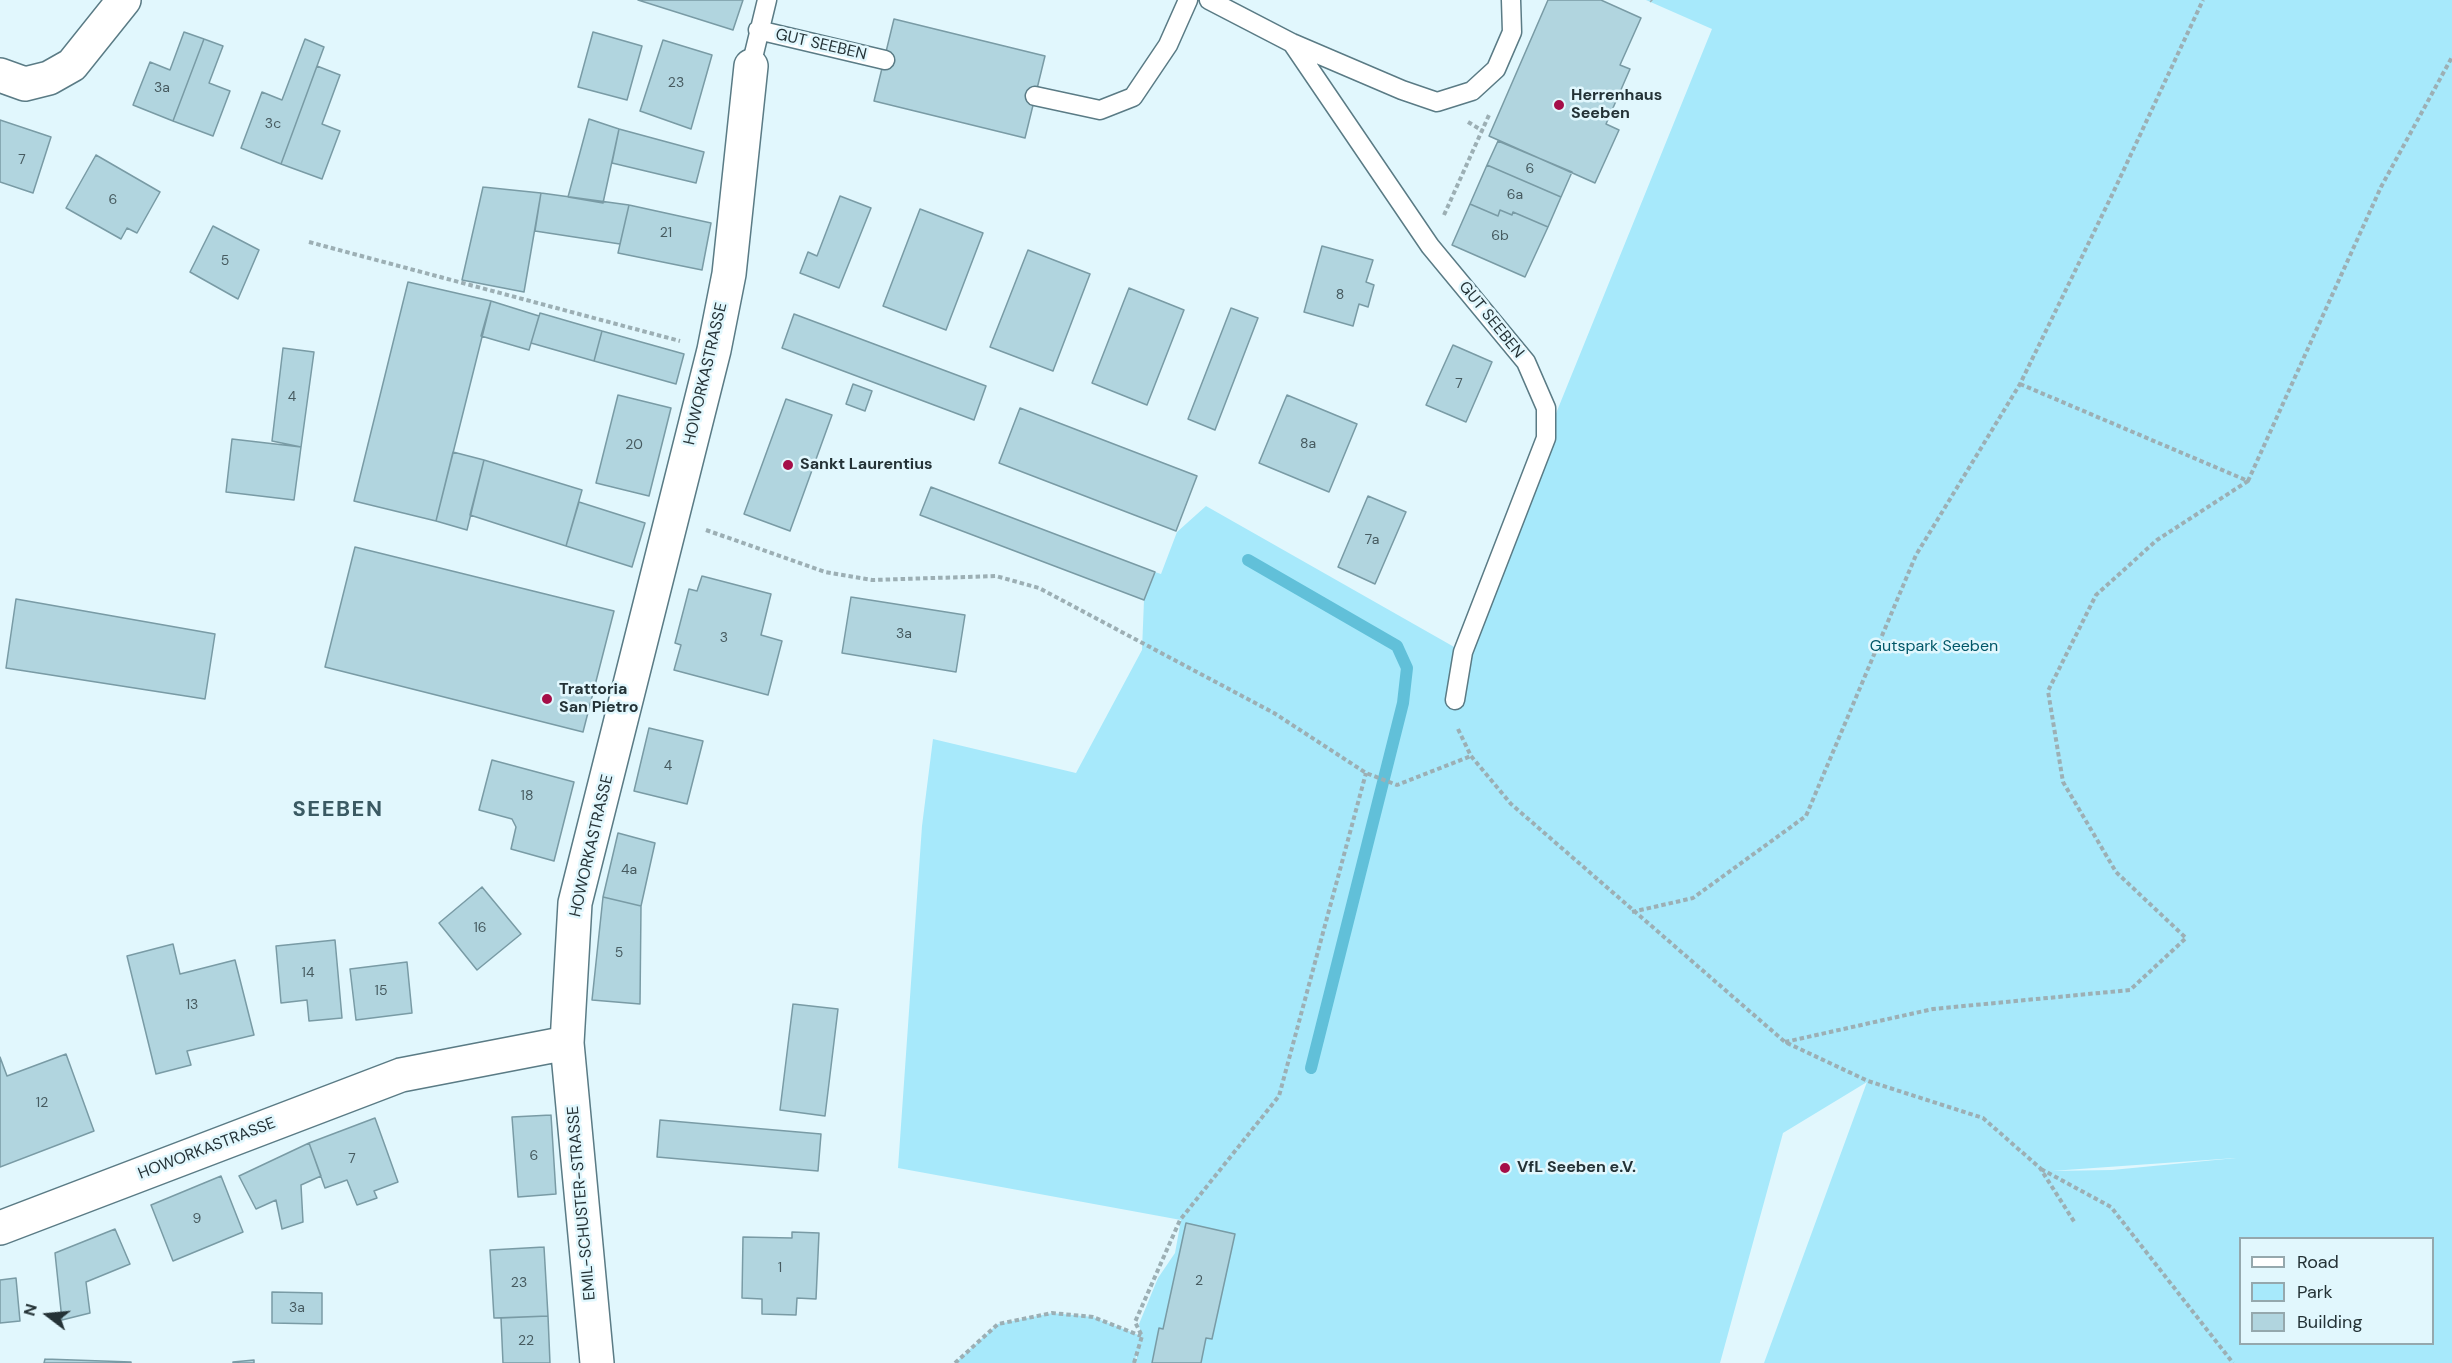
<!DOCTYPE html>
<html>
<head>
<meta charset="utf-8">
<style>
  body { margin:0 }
  #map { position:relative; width:2452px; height:1363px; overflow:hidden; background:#e1f7fd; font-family:"DM Sans",sans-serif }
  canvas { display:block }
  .legend { position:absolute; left:2239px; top:1237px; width:195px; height:108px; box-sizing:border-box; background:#e1f7fd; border:2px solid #95a8ad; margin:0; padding:8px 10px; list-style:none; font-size:18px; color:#243236 }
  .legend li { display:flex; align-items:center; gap:12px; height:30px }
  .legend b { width:30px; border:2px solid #95a8ad }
  .north { position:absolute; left:18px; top:1285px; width:60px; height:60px; -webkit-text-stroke:4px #e1f7fd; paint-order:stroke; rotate:286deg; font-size:16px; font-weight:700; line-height:24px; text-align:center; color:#243236 }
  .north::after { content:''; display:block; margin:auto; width:21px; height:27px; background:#243236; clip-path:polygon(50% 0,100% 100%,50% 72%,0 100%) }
</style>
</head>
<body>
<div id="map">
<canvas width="2452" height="1363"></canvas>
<ul class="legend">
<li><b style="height:8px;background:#fff"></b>Road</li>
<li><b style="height:16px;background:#a7e9fb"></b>Park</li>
<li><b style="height:16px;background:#b1d5df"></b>Building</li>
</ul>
<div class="north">N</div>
</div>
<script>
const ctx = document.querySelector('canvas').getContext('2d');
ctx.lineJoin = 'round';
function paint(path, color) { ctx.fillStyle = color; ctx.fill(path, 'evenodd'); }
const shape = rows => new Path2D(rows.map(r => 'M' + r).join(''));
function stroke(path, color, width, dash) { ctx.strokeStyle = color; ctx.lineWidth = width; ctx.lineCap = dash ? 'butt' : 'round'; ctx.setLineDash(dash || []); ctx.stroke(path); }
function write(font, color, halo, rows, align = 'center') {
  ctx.font = font + ' "DM Sans",sans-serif'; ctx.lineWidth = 5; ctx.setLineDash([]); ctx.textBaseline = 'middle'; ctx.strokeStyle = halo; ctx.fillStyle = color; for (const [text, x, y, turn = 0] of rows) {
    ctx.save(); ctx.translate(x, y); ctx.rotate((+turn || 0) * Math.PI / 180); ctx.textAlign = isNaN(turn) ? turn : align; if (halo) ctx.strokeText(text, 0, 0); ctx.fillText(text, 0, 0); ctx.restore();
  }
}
paint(shape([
  [1646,0,2452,0,2452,1363,1764,1363,1867,1082,1783,1133,1720,1363,1136,1363,1138,1349,1134,1363,955,1363,998,1324,1052,1313,1093,1317,1141,1336,1139,1324,1158,1278,1175,1253,1181,1220,898,1168,922,826,933,739,1076,773,1142,650,1144,600,1155,572,1161,574,1177,532,1206,506,1463,652,1546,438,1712,29],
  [2236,1158,2112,1170,2050,1171,2051,1171],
  [2240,1238,2432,1238,2432,1344,2240,1344]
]), '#a7e9fb');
stroke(shape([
  [1248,560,1397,646,1407,668,1403,703,1311,1068]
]), '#61c0d9', 12);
const building = shape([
  [638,0,743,0,733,30,638,0],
  [1548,0,1601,0,1641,18,1620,65,1630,69,1606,124,1619,130,1595,183,1489,136,1548,0],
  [894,19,1045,56,1025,138,874,101,894,19],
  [184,32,204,39,173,121,133,105,150,62,170,70,184,32],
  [593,32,642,46,627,100,578,87,593,32],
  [204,39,223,46,209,83,230,91,213,136,173,121,204,39],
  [305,39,324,47,281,164,241,148,262,92,282,100,305,39],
  [663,40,712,55,691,129,640,111,663,40],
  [317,66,340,75,322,124,340,131,322,179,281,164,317,66],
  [589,119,619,129,603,203,568,197,589,119],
  [0,120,51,137,33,193,0,182,0,120],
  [619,129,704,152,696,183,612,163,619,129],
  [1498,141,1572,172,1561,197,1487,165,1498,141],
  [96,155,160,192,137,233,127,228,121,239,66,208,96,155],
  [1487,165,1561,197,1548,227,1513,212,1512,215,1500,210,1498,216,1470,204,1487,165],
  [483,187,541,193,524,292,462,280,483,187],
  [541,193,629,205,620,244,535,231,541,193],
  [840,196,871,208,839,288,800,273,808,252,817,256,840,196],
  [1470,204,1498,216,1500,210,1512,215,1513,212,1548,227,1525,277,1452,245,1470,204],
  [629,205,711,223,702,270,618,253,629,205],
  [920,209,983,233,946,330,883,306,920,209],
  [213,226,259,250,238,299,190,272,213,226],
  [1322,246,1373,260,1366,282,1374,285,1368,307,1359,304,1353,326,1304,312,1322,246],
  [1028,250,1090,274,1053,371,990,347,1028,250],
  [408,282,491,301,436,521,354,501,408,282],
  [1129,288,1184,310,1147,405,1092,383,1129,288],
  [491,301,539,316,529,350,481,336,491,301],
  [1231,308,1258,318,1215,430,1188,419,1231,308],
  [540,313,602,331,594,361,531,343,540,313],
  [794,314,986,386,974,420,782,348,794,314],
  [602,331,684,354,676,384,594,361,602,331],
  [1453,345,1492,362,1466,422,1426,405,1453,345],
  [283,348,314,352,301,447,272,441,283,348],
  [853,384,872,391,865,411,846,404,853,384],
  [618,395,671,408,649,496,596,483,618,395],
  [1287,395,1357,424,1329,492,1259,463,1287,395],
  [786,399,832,415,790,531,744,514,786,399],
  [1020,408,1197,476,1176,531,999,463,1020,408],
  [232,439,301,447,294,500,226,492,232,439],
  [453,452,484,460,467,530,436,521,453,452],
  [484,460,582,490,566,546,470,515,484,460],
  [931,487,1155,572,1144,600,920,515,931,487],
  [1368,496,1406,512,1375,584,1338,567,1368,496],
  [579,502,645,523,632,567,566,546,579,502],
  [355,547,614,611,583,732,325,667,355,547],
  [702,576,771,594,761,635,782,641,768,695,674,670,681,645,675,643,689,589,697,591,702,576],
  [851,597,965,615,956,672,842,653,851,597],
  [16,599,215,634,205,699,6,668,16,599],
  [649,728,703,741,687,804,634,791,649,728],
  [492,760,574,782,554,861,511,849,516,827,512,819,479,810,492,760],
  [618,833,655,843,641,906,603,897,618,833],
  [482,887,521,934,477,970,439,923,482,887],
  [603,897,641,906,640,1004,592,1000,603,897],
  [335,940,342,1018,309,1021,307,1000,281,1003,276,946,335,940],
  [173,944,180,974,235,960,254,1035,187,1051,191,1065,156,1074,127,956,173,944],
  [407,962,412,1013,356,1020,350,969,407,962],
  [793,1004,838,1009,825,1116,780,1110,793,1004],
  [66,1054,94,1131,0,1167,0,1057,7,1076,66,1054],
  [551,1115,556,1194,518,1197,512,1117,551,1115],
  [375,1118,398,1182,374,1191,377,1198,357,1205,347,1180,325,1188,309,1143,375,1118],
  [660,1120,821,1134,818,1171,657,1157,660,1120],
  [309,1143,321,1176,301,1185,303,1222,282,1229,276,1200,256,1209,239,1176,309,1143],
  [221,1176,243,1232,173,1261,151,1205,221,1176],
  [1186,1223,1235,1234,1212,1339,1206,1338,1201,1363,1152,1363,1159,1328,1163,1329,1186,1223],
  [115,1229,130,1264,86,1282,90,1313,62,1320,55,1253,115,1229],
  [792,1232,819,1233,816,1299,797,1298,796,1315,762,1314,762,1299,742,1298,743,1237,792,1238,792,1232],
  [544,1247,548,1316,494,1318,490,1250,544,1247],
  [16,1278,20,1321,0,1323,0,1280,16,1278],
  [272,1292,322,1293,322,1324,272,1323,272,1292],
  [548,1316,550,1363,503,1363,501,1318,548,1316],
  [45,1359,131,1362,131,1363,44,1363,45,1359],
  [254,1360,254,1363,233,1363,233,1362,254,1360]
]);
paint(building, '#b1d5df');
stroke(building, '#799ba5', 1.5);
const lane = shape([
  [1209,0,1292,43,1402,90,1437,102,1472,91,1496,69,1512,32,1511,0],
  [758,30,885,60],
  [1292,43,1430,246,1526,362,1546,408,1546,438,1463,652,1455,700],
  [751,66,767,0],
  [1035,96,1100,110,1133,97,1168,45,1188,0]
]);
const street = shape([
  [0,75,25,84,49,78,72,65,124,0],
  [0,1228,401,1075,567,1043],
  [597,1363,567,1043,575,903,714,350,729,274,751,66]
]);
stroke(lane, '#5a7b85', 21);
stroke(street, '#5a7b85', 36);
stroke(shape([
  [1651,0,1652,1],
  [1468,122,1483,131],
  [1444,215,1489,115],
  [309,242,680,341],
  [2020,384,2248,481,2381,187,2452,57],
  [706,530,825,572,872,580,996,576,1039,588,1274,713,1366,773,1397,785,1471,756],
  [1458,729,1471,756,1511,804,1785,1042,1868,1081,1983,1118,2040,1168,2075,1223],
  [1632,912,1693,898,1806,816,1916,555,2020,384,2112,195,2203,0],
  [1785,1042,1933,1009,2130,990,2186,938,2116,872,2063,782,2048,691,2096,595,2157,540,2248,481],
  [2041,1169,2111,1207,2233,1363],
  [955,1363,998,1324,1052,1313,1093,1317,1141,1336],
  [1134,1363,1142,1336,1135,1322,1180,1220,1279,1096,1366,773]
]), '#9cafb4', 4, [4.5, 3]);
stroke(lane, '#fff', 18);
stroke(street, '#fff', 33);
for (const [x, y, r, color] of [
  [1559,105,6,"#a50e48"],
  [788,465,6,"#a50e48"],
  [547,699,6,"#a50e48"],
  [1505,1168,6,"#a50e48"]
]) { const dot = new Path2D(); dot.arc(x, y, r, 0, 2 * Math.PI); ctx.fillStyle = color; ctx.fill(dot); stroke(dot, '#e1f7fd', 2); }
write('14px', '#475b60', null, [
  ["23",676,83],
  ["3a",162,88],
  ["3c",273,124],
  ["7",22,160],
  ["6",1530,169],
  ["6a",1515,195],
  ["6",113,200],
  ["21",666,233],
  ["6b",1500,236],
  ["5",225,261],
  ["8",1340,295],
  ["7",1459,384],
  ["4",292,397],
  ["8a",1308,444],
  ["20",634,445],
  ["7a",1372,540],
  ["3a",904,634],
  ["3",724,638],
  ["4",668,766],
  ["18",527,796],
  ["4a",629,870],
  ["16",480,928],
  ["5",619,953],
  ["14",308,973],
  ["15",381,991],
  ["13",192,1005],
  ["12",42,1103],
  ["6",534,1156],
  ["7",352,1159],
  ["9",197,1219],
  ["1",780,1268],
  ["2",1199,1281],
  ["23",519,1283],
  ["3a",297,1308],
  ["22",526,1341]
]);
write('16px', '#243236', '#e1f7fd', [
  ["GUT SEEBEN",821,45,13],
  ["GUT SEEBEN",1491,320,51],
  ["HOWORKASTRASSE",706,374,-77],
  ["HOWORKASTRASSE",592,846,-77],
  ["HOWORKASTRASSE",207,1149,-21],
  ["EMIL-SCHUSTER-STRASSE",582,1203,-95]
]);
write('bold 16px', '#243236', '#e1f7fd', [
  ["Herrenhaus",1571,96],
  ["Seeben",1571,114],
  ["Sankt Laurentius",800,465],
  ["Trattoria",559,690],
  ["San Pietro",559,708],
  ["VfL Seeben e.V.",1517,1168]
], 'left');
write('16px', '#005768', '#e1f7fd', [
  ["Gutspark Seeben",1934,647]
]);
ctx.letterSpacing = '1.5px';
write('bold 22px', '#3a5a63', '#e1f7fd', [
  ["SEEBEN",338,810]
]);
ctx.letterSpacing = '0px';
</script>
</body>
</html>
